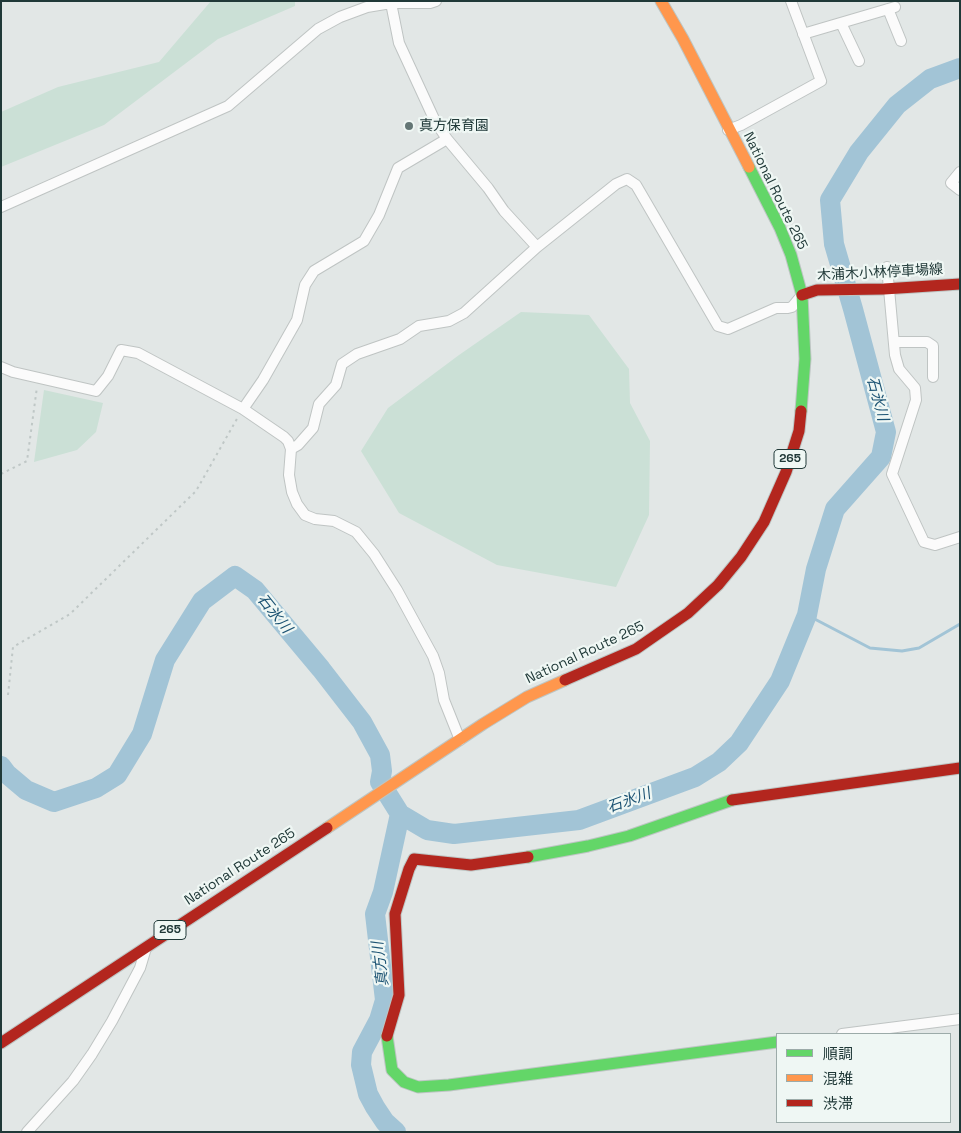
<!DOCTYPE html>
<html>
<head>
<meta charset="utf-8">
<style>
  body { margin:0 }
  #map { position:relative; width:961px; height:1133px; overflow:hidden; background:#e2e7e6; font-family:"Space Grotesk","Noto Sans JP",sans-serif }
  canvas { display:block }
  .frame { position:absolute; inset:0; border:2px solid #203938; pointer-events:none }
  .legend { position:absolute; left:776px; top:1033px; width:175px; height:90px; box-sizing:border-box; background:#eff7f4; border:1px solid #9caba9; margin:0; padding:6px 9px; list-style:none; font-size:15px; color:#203938 }
  .legend li { display:flex; align-items:center; gap:10px; height:25px }
  .legend b { width:25px; border:1px solid #9caba9 }
</style>
</head>
<body>
<div id="map">
<canvas width="961" height="1133"></canvas>
<div class="frame"></div>
<ul class="legend">
<li><b style="height:6px;background:#63d668"></b>順調</li>
<li><b style="height:6px;background:#ff974d"></b>混雑</li>
<li><b style="height:6px;background:#b3261e"></b>渋滞</li>
</ul>
</div>
<script>
const ctx = document.querySelector('canvas').getContext('2d');
ctx.lineJoin = 'round';
function paint(path, color) { ctx.fillStyle = color; ctx.fill(path, 'evenodd'); }
const shape = rows => new Path2D(rows.map(r => 'M' + r).join(''));
function stroke(path, color, width, dash) { ctx.strokeStyle = color; ctx.lineWidth = width; ctx.lineCap = dash ? 'butt' : 'round'; ctx.setLineDash(dash || []); ctx.stroke(path); }
function write(font, color, halo, rows, align = 'center') {
  ctx.font = font + ' "Space Grotesk","Noto Sans JP",sans-serif'; ctx.lineWidth = 4.5; ctx.setLineDash([]); ctx.textBaseline = 'middle'; ctx.strokeStyle = halo; ctx.fillStyle = color; for (const [text, x, y, turn = 0] of rows) {
    ctx.save(); ctx.translate(x, y); ctx.rotate((+turn || 0) * Math.PI / 180); ctx.textAlign = isNaN(turn) ? turn : align; if (halo) ctx.strokeText(text, 0, 0); ctx.fillText(text, 0, 0); ctx.restore();
  }
}
paint(shape([
  [211,1,295,1,295,6,218,39,104,125,1,167,1,112,58,87,159,62],
  [521,312,589,315,629,369,630,403,650,441,649,515,616,587,497,565,399,513,361,451,388,408,459,355],
  [44,390,103,403,96,432,77,450,34,462]
]), '#cbe0d6');
stroke(shape([
  [807,615,870,648,902,651,919,648,960,624]
]), '#a2c4d6', 3);
stroke(shape([
  [1,766,7,774,26,790,54,802,96,788,117,775,142,734,165,660,202,601,235,576,255,590,321,669,362,722,380,755,382,771,380,782,400,814,427,830,454,834,579,820,695,777,719,762,739,743,780,681,807,615,816,569,835,509,881,457,886,432,853,309,834,244,830,200,859,152,897,105,930,79,960,68],
  [396,1132,385,1122,375,1107,368,1094,361,1065,362,1052,379,1020,385,1000,375,914,383,892,400,814]
]), '#a2c4d6', 20);
const street = shape([
  [391,3,399,43,435,121,447,139,488,188,504,211,537,247],
  [888,9,901,41],
  [841,23,859,61],
  [803,34,895,7],
  [728,130,741,125,821,81,791,1],
  [960,172,951,183,960,190],
  [1,207,228,106,318,29,340,17,367,7,391,3,430,3,436,1],
  [887,267,895,355,899,369,915,388,916,400,892,474,924,542,935,545,960,537],
  [894,342,927,342,933,346,933,377],
  [1,367,13,372,96,391,108,376,121,350,138,353,243,409,284,437,288,441,291,449,289,475,292,492,297,504,305,515,315,519,334,521,356,532,374,554,397,590,433,656,439,673,444,700,460,740],
  [243,409,263,380,297,320,305,285,314,271,364,241,379,215,398,168,447,139],
  [291,449,298,445,313,428,319,404,336,385,342,364,357,354,400,339,419,326,449,321,464,313,537,247,616,184,627,179,636,185,718,326,728,329,776,308,788,308,792,307,802,295],
  [842,1034,960,1019],
  [27,1132,73,1081,92,1054,112,1021,140,968,146,948]
]);
const fast = shape([
  [749,167,780,228,791,255,802,295,805,359,801,411],
  [528,857,588,846,629,836,732,800],
  [387,1036,392,1070,404,1082,418,1087,449,1085,777,1042]
]);
const slow = shape([
  [661,1,683,39,749,167],
  [327,828,483,724,527,697,565,680]
]);
const jam = shape([
  [802,295,817,290,884,289,960,284],
  [565,680,636,649,688,613,718,585,741,557,764,522,786,472,799,431,801,411],
  [732,800,960,768],
  [387,1036,399,995,395,914,409,869,414,859,471,865,528,857],
  [1,1043,327,828]
]);
stroke(street, '#bfc4c3', 12);
stroke(fast, '#bdc5c3', 13);
stroke(slow, '#bdc5c3', 13);
stroke(jam, '#bdc5c3', 13);
stroke(shape([
  [1,474,27,461,37,387],
  [8,695,13,647,70,614,196,491,238,417]
]), '#bfc7c6', 2, [2.5, 4]);
stroke(street, '#fbfbfb', 10);
stroke(fast, '#63d668', 11);
stroke(slow, '#ff974d', 11);
stroke(jam, '#b3261e', 11);
for (const [x, y, r, color] of [
  [409,126,5,"#647675"]
]) { const dot = new Path2D(); dot.arc(x, y, r, 0, 2 * Math.PI); ctx.fillStyle = color; ctx.fill(dot); stroke(dot, '#eff7f4', 2); }
for (const [x, y, w] of [
  [790,459,32],
  [170,930,32]
]) { const box = new Path2D(); box.roundRect(x - w / 2, y - 9.5, w, 19, 4); ctx.fillStyle = '#eff7f4'; ctx.fill(box); stroke(box, '#203938', 1); }
write('bold 12px', '#203938', null, [
  ["265",790,459],
  ["265",170,930]
]);
write('14px', '#203938', '#eff7f4', [
  ["真方保育園",419,126]
], 'left');
write('14px', '#203938', '#eff7f4', [
  ["National Route 265",775,191,64],
  ["木浦木小林停車場線",880,273,-3],
  ["National Route 265",585,653,-25],
  ["National Route 265",240,867,-33]
]);
write('italic 15px', '#1c5373', '#eff7f4', [
  ["石氷川",877,399,75],
  ["石氷川",274,614,51],
  ["石氷川",629,801,-20],
  ["真方川",381,964,-97]
]);
</script>
</body>
</html>
